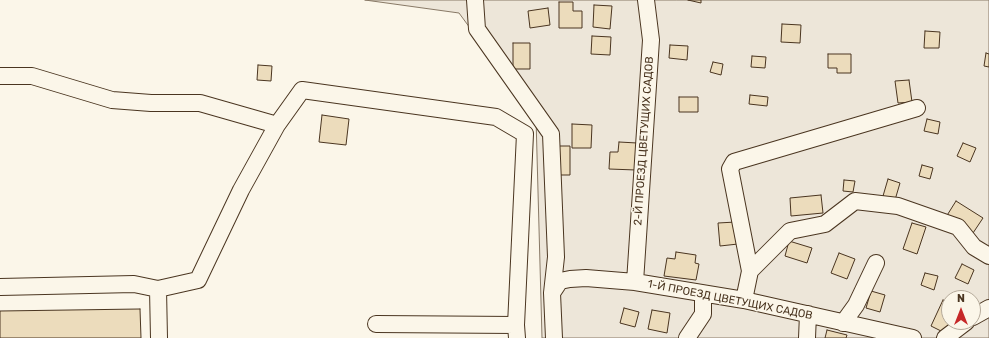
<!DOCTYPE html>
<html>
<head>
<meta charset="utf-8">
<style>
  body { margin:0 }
  #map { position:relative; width:989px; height:338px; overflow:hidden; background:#fbf6e9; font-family:Rubik,sans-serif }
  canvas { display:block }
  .north { position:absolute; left:941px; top:290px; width:40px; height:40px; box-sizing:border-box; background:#fbf6e9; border:1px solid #b4a999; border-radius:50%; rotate:0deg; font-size:11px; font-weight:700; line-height:16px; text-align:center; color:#4a3520 }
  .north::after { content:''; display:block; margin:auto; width:14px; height:18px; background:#c62828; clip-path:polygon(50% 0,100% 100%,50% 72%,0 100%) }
</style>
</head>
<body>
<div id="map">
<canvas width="989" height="338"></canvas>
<div class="north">N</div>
</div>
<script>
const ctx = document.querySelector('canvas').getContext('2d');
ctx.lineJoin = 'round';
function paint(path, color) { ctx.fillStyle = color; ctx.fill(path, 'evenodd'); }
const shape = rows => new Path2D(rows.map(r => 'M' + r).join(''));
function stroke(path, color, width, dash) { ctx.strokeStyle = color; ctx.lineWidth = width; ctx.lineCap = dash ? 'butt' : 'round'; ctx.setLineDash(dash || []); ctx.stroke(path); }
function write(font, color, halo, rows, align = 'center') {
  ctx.font = font + ' Rubik,sans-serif'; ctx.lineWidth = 3; ctx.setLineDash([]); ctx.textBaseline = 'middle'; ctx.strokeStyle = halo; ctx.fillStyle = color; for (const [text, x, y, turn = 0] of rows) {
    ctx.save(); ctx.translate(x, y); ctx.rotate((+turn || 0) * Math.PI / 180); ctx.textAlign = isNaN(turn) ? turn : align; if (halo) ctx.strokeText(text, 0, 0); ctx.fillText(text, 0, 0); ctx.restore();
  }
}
const green = shape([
  [365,0,989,0,989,338,542,338,536,118,459,13,365,0],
  [949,298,973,298,973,322,949,322,949,298]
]);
paint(green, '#ede6d9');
stroke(green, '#887966', 1);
const building = shape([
  [688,0,701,0,701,3,688,0],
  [559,2,573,2,573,11,582,11,582,28,559,28,559,2],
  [594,5,612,6,610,29,593,27,594,5],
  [548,8,550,25,530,28,528,11,548,8],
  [782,24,801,25,800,43,781,42,782,24],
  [925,31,940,32,939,48,924,48,925,31],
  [592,36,611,37,610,55,591,54,592,36],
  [513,43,530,43,530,69,513,69,513,43],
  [670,45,688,46,687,60,669,58,670,45],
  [986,53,989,54,989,67,984,66,986,53],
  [828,54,851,54,851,73,837,73,837,68,828,68,828,54],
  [752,56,766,57,765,68,751,67,752,56],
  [713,62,723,64,721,75,710,72,713,62],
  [258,65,272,66,271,81,257,80,258,65],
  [909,80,912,102,898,103,895,81,909,80],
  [750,95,768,97,767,106,749,104,750,95],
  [679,97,698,97,698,112,679,112,679,97],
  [322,115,349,119,346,145,319,142,322,115],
  [927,119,940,122,938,134,924,131,927,119],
  [572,124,592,125,591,148,572,148,572,124],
  [619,142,637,143,636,170,609,169,610,152,618,152,619,142],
  [963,143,976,148,970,162,957,156,963,143],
  [558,146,570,146,570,175,558,175,558,146],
  [922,165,933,168,930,179,919,176,922,165],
  [888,179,900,183,895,200,883,196,888,179],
  [844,180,855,181,853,192,843,191,844,180],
  [821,195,823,213,791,216,790,198,821,195],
  [956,201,983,218,973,233,946,217,956,201],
  [736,222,738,244,720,246,718,223,736,222],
  [912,223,926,227,917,254,903,249,912,223],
  [789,241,812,248,807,263,785,256,789,241],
  [676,252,696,255,695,263,699,264,696,280,664,276,667,258,675,259,676,252],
  [839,253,855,259,847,279,831,273,839,253],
  [962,264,974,270,968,284,955,278,962,264],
  [925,273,938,276,934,290,921,285,925,273],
  [871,291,885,295,880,312,866,308,871,291],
  [943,300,949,303,949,322,951,322,945,333,931,326,943,300],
  [624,308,639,312,635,327,620,323,624,308],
  [140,309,141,338,0,338,0,311,140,309],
  [652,310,670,313,667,333,648,329,652,310],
  [827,330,847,335,846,338,825,338,827,330]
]);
paint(building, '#ecdcbc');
stroke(building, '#4a3520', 1);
const minor = shape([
  [475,0,477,29,551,134,556,257,552,293,554,338],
  [0,76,32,76,112,100,151,103,200,103,277,125],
  [750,271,790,231,825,224,855,201,898,206,958,227,974,247,989,256],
  [635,282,651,40,646,0],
  [0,287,134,284,158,289,198,280,241,190,277,125,302,90,496,117,525,134,516,325,517,338],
  [158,289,159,338],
  [552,293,560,281,570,279,586,278,635,282,744,300,913,338],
  [744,300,750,271,730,169,734,162,917,108],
  [973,317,989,308],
  [843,323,856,305,876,263],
  [376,324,516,325],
  [687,338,703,314,703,294],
  [807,338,808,314],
  [945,338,966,322]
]);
stroke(minor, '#4a3520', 18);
stroke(minor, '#fbf6e9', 16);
write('11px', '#4a3520', '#fbf6e9', [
  ["2-Й ПРОЕЗД ЦВЕТУЩИХ САДОВ",644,141,-86],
  ["1-Й ПРОЕЗД ЦВЕТУЩИХ САДОВ",730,300,11]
]);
</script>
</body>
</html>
